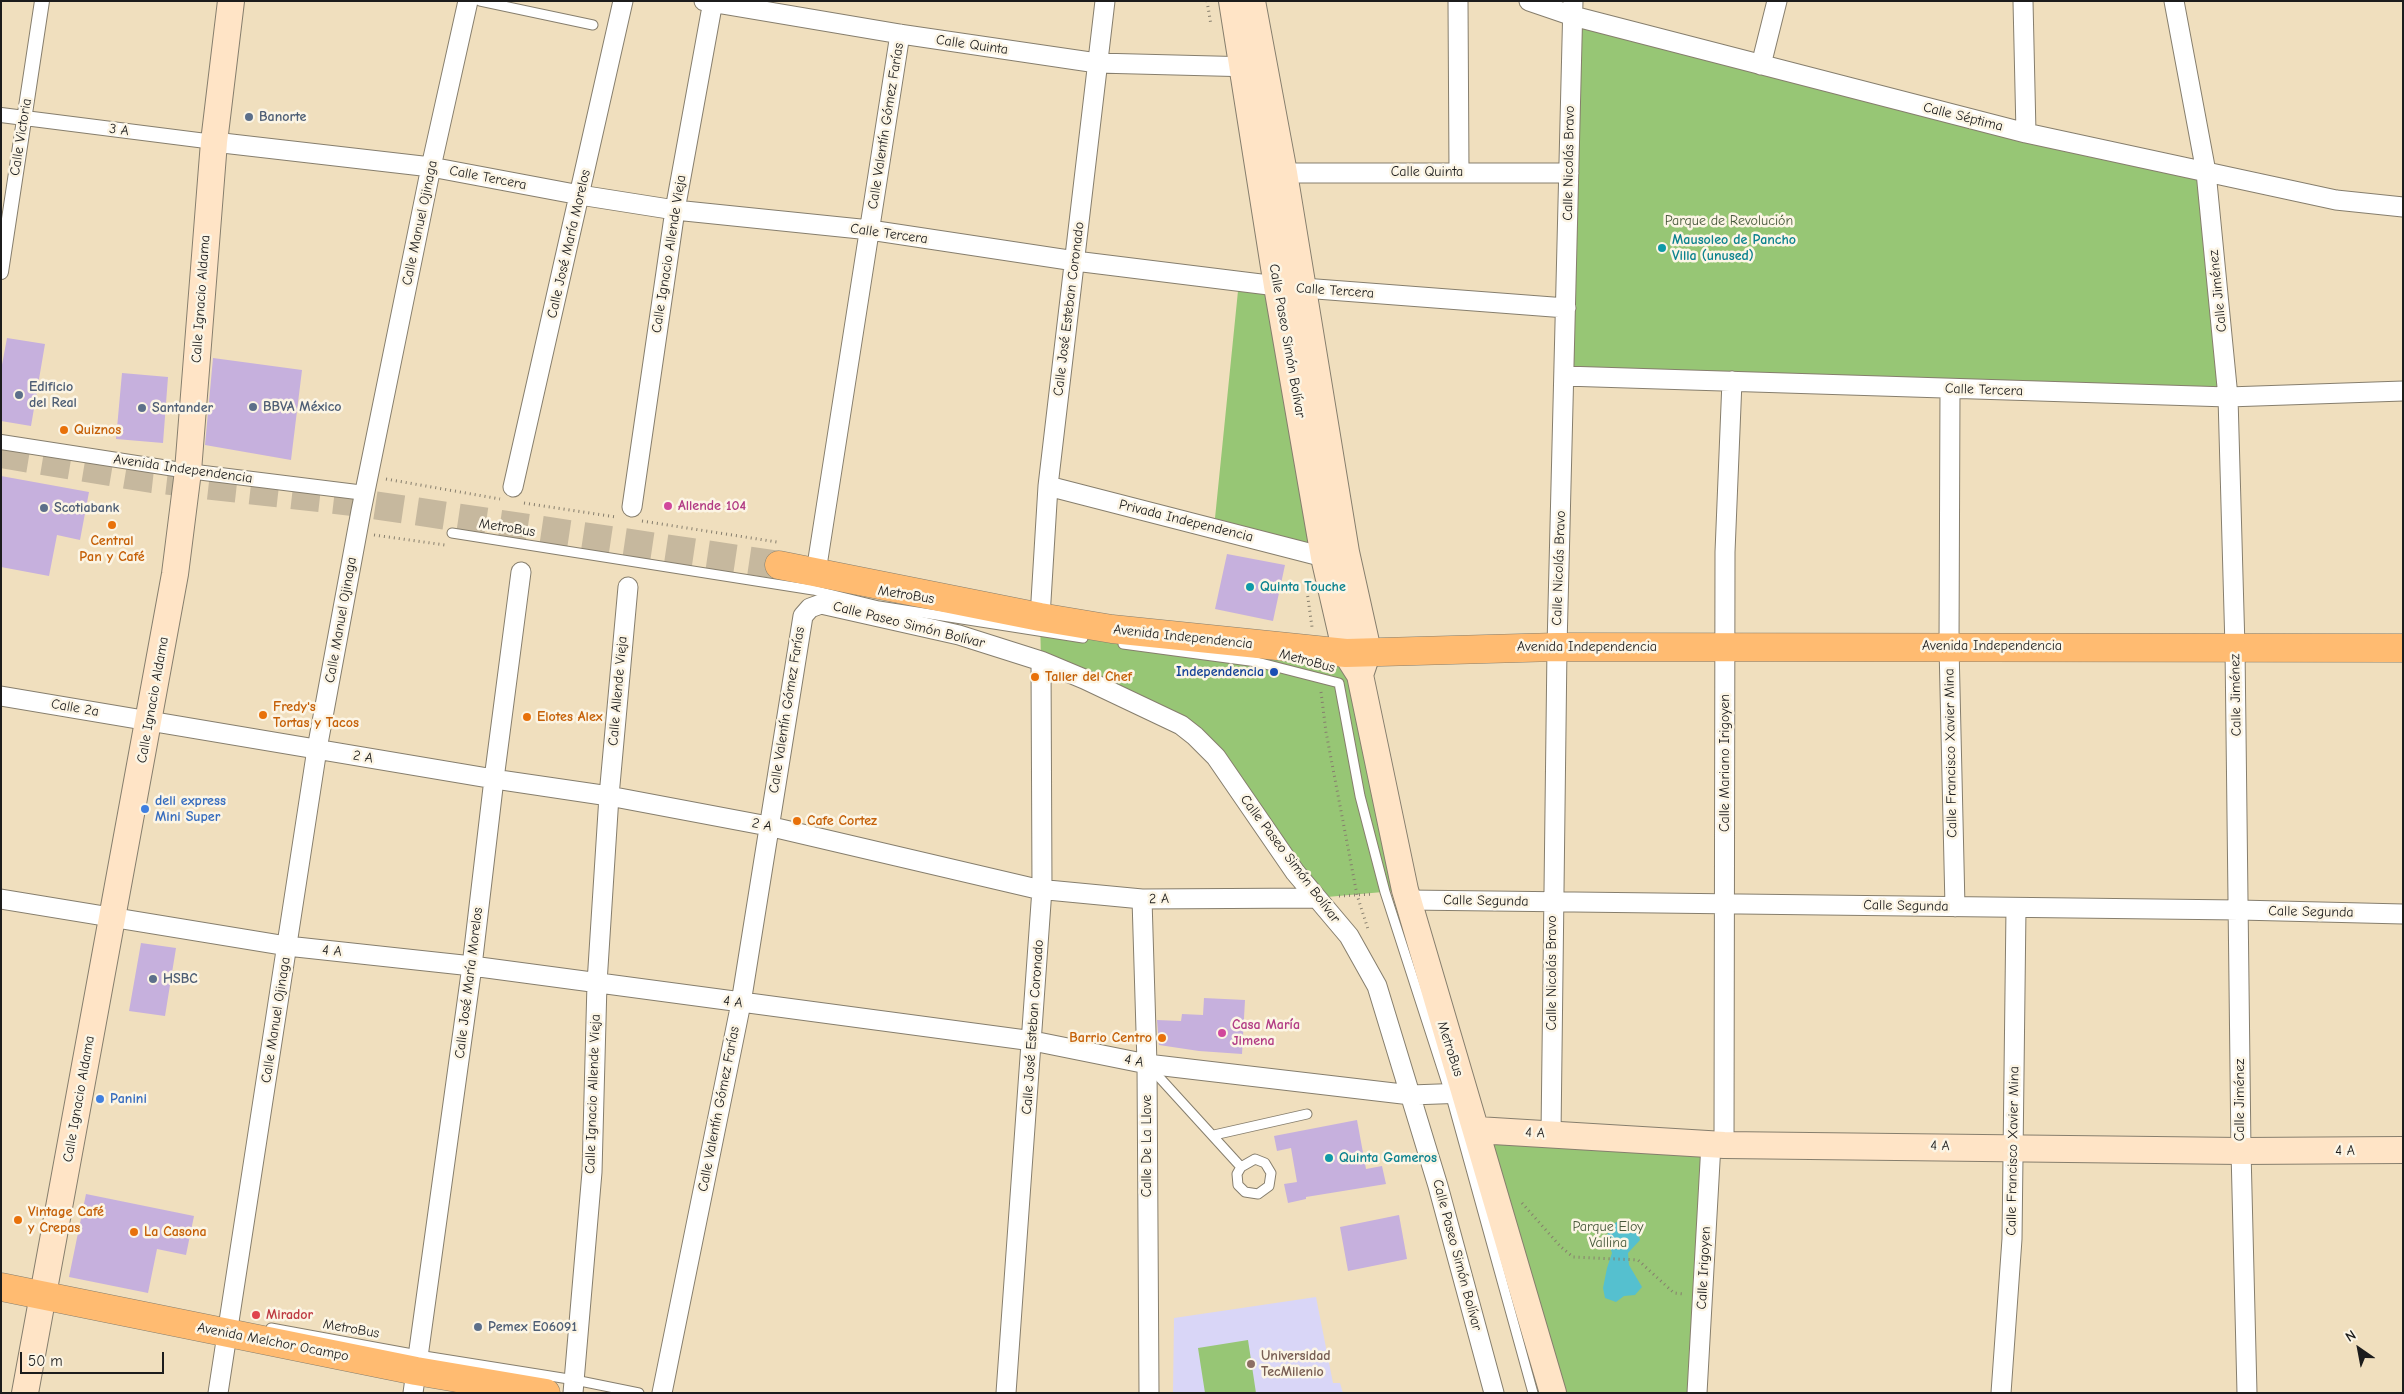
<!DOCTYPE html>
<html>
<head>
<meta charset="utf-8">
<style>
  body { margin:0 }
  #map { position:relative; width:2404px; height:1394px; overflow:hidden; background:#f0dfbe; font-family:"Comic Neue",sans-serif }
  canvas { display:block }
  .frame { position:absolute; inset:0; border:2px solid #1c1c1c; pointer-events:none }
  .north { position:absolute; left:2334px; top:1324px; width:50px; height:50px; -webkit-text-stroke:4px #fcf5e5; paint-order:stroke; rotate:327deg; font-size:14px; font-weight:700; line-height:20px; text-align:center; color:#1c1c1c }
  .north::after { content:''; display:block; margin:auto; width:18px; height:22px; background:#1c1c1c; clip-path:polygon(50% 0,100% 100%,50% 72%,0 100%) }
  .scale { position:absolute; left:20px; top:1352px; width:144px; height:22px; box-sizing:border-box; border:2px solid #1c1c1c; border-top:0; padding-left:6px; font-size:15px; line-height:18px; white-space:nowrap; color:#1c1c1c; -webkit-text-stroke:4px #fcf5e5; paint-order:stroke }
</style>
</head>
<body>
<div id="map">
<canvas width="2404" height="1394"></canvas>
<div class="frame"></div>
<div class="north">N</div>
<div class="scale">50 m</div>
</div>
<script>
const ctx = document.querySelector('canvas').getContext('2d');
ctx.lineJoin = 'round';
function paint(path, color) { ctx.fillStyle = color; ctx.fill(path, 'evenodd'); }
const shape = rows => new Path2D(rows.map(r => 'M' + r).join(''));
function stroke(path, color, width, dash) { ctx.strokeStyle = color; ctx.lineWidth = width; ctx.lineCap = dash ? 'butt' : 'round'; ctx.setLineDash(dash || []); ctx.stroke(path); }
function write(font, color, halo, rows, align = 'center') {
  ctx.font = font + ' "Comic Neue",sans-serif'; ctx.lineWidth = 5; ctx.setLineDash([]); ctx.textBaseline = 'middle'; ctx.strokeStyle = halo; ctx.fillStyle = color; for (const [text, x, y, turn = 0] of rows) {
    ctx.save(); ctx.translate(x, y); ctx.rotate((+turn || 0) * Math.PI / 180); ctx.textAlign = isNaN(turn) ? turn : align; if (halo) ctx.strokeText(text, 0, 0); ctx.fillText(text, 0, 0); ctx.restore();
  }
}
paint(shape([
  [1316,1297,1333,1383,1340,1383,1343,1393,1173,1393,1174,1318]
]), '#d9d6f7');
paint(shape([
  [1573,16,2206,172,2228,397,1564,376],
  [1239,281,1277,286,1324,557,1214,528],
  [1040,617,1346,653,1405,890,1316,898,1198,739,1041,661],
  [1477,1130,1711,1144,1697,1393,1553,1393],
  [1248,1340,1256,1393,1205,1393,1198,1348]
]), '#97c675');
paint(shape([
  [1616,1222,1633,1226,1638,1232,1640,1240,1628,1253,1629,1265,1642,1287,1635,1295,1624,1296,1616,1302,1605,1298,1603,1288,1607,1268,1612,1253,1606,1236]
]), '#55c0cf');
paint(shape([
  [7,338,45,344,31,426,1,421,1,370],
  [213,358,302,370,291,460,205,445],
  [122,373,168,377,163,443,116,439],
  [1,476,89,492,80,540,57,535,49,576,1,567],
  [1227,554,1285,565,1273,621,1215,609],
  [141,943,176,948,165,1016,129,1011],
  [1204,998,1245,1000,1242,1054,1199,1051,1159,1045,1157,1020,1181,1021,1182,1014,1203,1015],
  [1357,1120,1366,1169,1382,1166,1386,1184,1306,1197,1306,1199,1288,1203,1284,1184,1297,1182,1291,1148,1277,1151,1274,1136],
  [86,1194,194,1216,186,1255,157,1249,148,1293,69,1277],
  [1399,1215,1407,1259,1348,1271,1340,1227]
]), '#c6b0dd');
stroke(shape([
  [1,454,152,479,353,502,779,565]
]), '#c6b89e', 28, [28, 14]);
const service = shape([
  [480,1,593,25],
  [452,533,813,590,879,606,1083,638],
  [1123,644,1257,662,1339,683,1360,796,1385,892,1450,1093,1533,1393],
  [1149,1066,1241,1167,1237,1174,1238,1185,1245,1192,1258,1194,1269,1186,1271,1173,1265,1163,1255,1159,1241,1167],
  [1214,1135,1307,1114],
  [271,1328,418,1355,575,1380,639,1393]
]);
const pedestrian = shape([
  [1,115,214,142],
  [1,272,42,1],
  [1,442,188,471,365,493]
]);
const minor = shape([
  [704,1,900,34,1097,63,1253,67],
  [1458,1,1459,172],
  [1529,1,1573,16,2026,133,2336,200,2403,207],
  [2023,1,2026,133],
  [2174,1,2206,172,2228,397,2235,648,2241,1151,2247,1393],
  [1761,65,1777,1],
  [214,142,431,167,580,195,675,210,870,230,1075,261,1277,286,1566,308],
  [1273,173,1569,173],
  [1564,376,2228,397,2403,391],
  [1950,390,1949,646,1955,907],
  [1048,486,1324,557],
  [513,487,623,1],
  [632,507,675,210,713,1],
  [816,572,900,34],
  [1040,617,1048,486,1105,1],
  [1,696,494,779,609,796,768,826,1037,889,1142,899,1316,898],
  [1,899,287,946,472,966,1033,1041,1147,1064,1411,1095,1466,1093],
  [1142,899,1147,1064,1149,1393],
  [1408,900,2239,910,2403,914],
  [1551,1134,1557,647,1573,1],
  [1724,1145,1725,552,1732,381],
  [218,1393,317,749,361,511,431,167,468,1],
  [413,1393,472,966,494,779,521,572],
  [573,1393,592,1172,597,983,609,796,628,587],
  [662,1393,741,1003,803,616,810,608,821,604,959,635,1041,661,1084,679,1181,725,1195,736,1216,757,1295,872,1349,936,1377,986,1438,1186,1494,1393],
  [1006,1393,1042,889,1041,661],
  [1697,1393,1711,1144],
  [2001,1393,2012,1239,2016,908]
]);
const secondary = shape([
  [1232,1,1277,286,1324,557,1346,653,1360,675,1405,890,1553,1393],
  [1252,1,1284,173,1346,552,1368,651,1361,672],
  [1477,1130,1724,1145,2241,1151,2403,1150],
  [25,1393,175,574,188,471,214,142,231,1]
]);
const primary = shape([
  [779,565,1040,617,1112,629,1346,653,1557,647,2403,648],
  [1,1287,416,1371,546,1393]
]);
stroke(service, '#867e6d', 11);
stroke(pedestrian, '#867e6d', 16);
stroke(minor, '#867e6d', 21);
stroke(secondary, '#867e6d', 28);
stroke(primary, '#867e6d', 29);
stroke(shape([
  [1207,1,1211,25],
  [386,479,500,499],
  [524,503,616,517],
  [642,521,777,542],
  [374,535,445,545],
  [1307,591,1312,627],
  [1321,692,1326,732,1357,895,1368,929],
  [1339,896,1373,894],
  [1522,1203,1561,1247,1573,1257,1638,1260,1674,1293,1684,1294]
]), '#867e6d', 3, [1, 4]);
stroke(service, '#fff', 9);
stroke(pedestrian, '#fff', 14);
stroke(minor, '#fff', 19);
stroke(secondary, '#ffe4c6', 26);
stroke(primary, '#ffbb71', 28);
for (const [x, y, r, color] of [
  [249,117,5,"#5c6f8a"],
  [1662,248,5,"#0f9aa8"],
  [19,395,5,"#5c6f8a"],
  [253,407,5,"#5c6f8a"],
  [142,408,5,"#5c6f8a"],
  [64,430,5,"#e8710a"],
  [668,506,5,"#d1479c"],
  [44,508,5,"#5c6f8a"],
  [112,525,5,"#e8710a"],
  [1250,587,5,"#0f9aa8"],
  [1274,672,5,"#1a4fb4"],
  [1035,677,5,"#e8710a"],
  [263,715,5,"#e8710a"],
  [527,717,5,"#e8710a"],
  [145,809,5,"#3f7fe0"],
  [797,821,5,"#e8710a"],
  [153,979,5,"#5c6f8a"],
  [1222,1033,5,"#d1479c"],
  [1162,1038,5,"#e8710a"],
  [100,1099,5,"#3f7fe0"],
  [1329,1158,5,"#0f9aa8"],
  [18,1220,5,"#e8710a"],
  [134,1232,5,"#e8710a"],
  [256,1315,5,"#e0444e"],
  [478,1327,5,"#5c6f8a"],
  [1251,1364,5,"#8d6e63"]
]) { const dot = new Path2D(); dot.arc(x, y, r, 0, 2 * Math.PI); ctx.fillStyle = color; ctx.fill(dot); stroke(dot, '#fcf5e5', 2); }
write('14px', '#1c1c1c', '#fcf5e5', [
  ["Calle Quinta",972,45,8],
  ["Calle Séptima",1963,117,14],
  ["Calle Valentín Gómez Farías",886,126,-81],
  ["3 A",119,130,7],
  ["Calle Victoria",21,137,-81],
  ["Calle Nicolás Bravo",1569,163,-89],
  ["Calle Quinta",1427,172],
  ["Calle Tercera",488,178,11],
  ["Calle Manuel Ojinaga",420,223,-78],
  ["Calle Tercera",889,234,8],
  ["Calle José María Morelos",569,244,-77],
  ["Calle Ignacio Allende Vieja",669,254,-81],
  ["Calle Tercera",1335,291,4],
  ["Calle Jiménez",2218,291,-96],
  ["Calle Ignacio Aldama",201,299,-86],
  ["Calle José Esteban Coronado",1069,309,-83],
  ["Calle Paseo Simón Bolívar",1287,341,80],
  ["Calle Tercera",1984,390,2],
  ["Avenida Independencia",183,469,8],
  ["Privada Independencia",1186,521,14],
  ["MetroBus",507,528,9],
  ["Calle Nicolás Bravo",1559,568,-88],
  ["MetroBus",906,595,9],
  ["Calle Manuel Ojinaga",341,620,-80],
  ["Calle Paseo Simón Bolívar",909,625,14],
  ["Avenida Independencia",1183,637,6],
  ["Avenida Independencia",1992,646],
  ["Avenida Independencia",1587,647],
  ["MetroBus",1307,661,15],
  ["Calle Allende Vieja",618,691,-85],
  ["Calle Jiménez",2236,695,-91],
  ["Calle Ignacio Aldama",153,700,-80],
  ["Calle 2a",75,708,10],
  ["Calle Valentín Gómez Farías",787,710,-81],
  ["Calle Francisco Xavier Mina",1951,753,-91],
  ["2 A",363,757,10],
  ["Calle Mariano Irigoyen",1725,763,-90],
  ["2 A",762,825,12],
  ["Calle Paseo Simón Bolívar",1290,859,53],
  ["2 A",1159,899,-1],
  ["Calle Segunda",1486,901,1],
  ["Calle Segunda",1906,906,1],
  ["Calle Segunda",2311,912,1],
  ["4 A",332,951,6],
  ["Calle Nicolás Bravo",1552,973,-90],
  ["Calle José María Morelos",469,983,-83],
  ["4 A",733,1002,8],
  ["Calle Manuel Ojinaga",276,1020,-81],
  ["Calle José Esteban Coronado",1033,1027,-86],
  ["MetroBus",1450,1049,72],
  ["4 A",1134,1061,11],
  ["Calle Ignacio Allende Vieja",593,1094,-88],
  ["Calle Ignacio Aldama",79,1099,-80],
  ["Calle Jiménez",2240,1100,-90],
  ["Calle Valentín Gómez Farías",719,1109,-79],
  ["4 A",1535,1133,3],
  ["Calle De La Llave",1147,1146,-90],
  ["4 A",1940,1146,1],
  ["Calle Francisco Xavier Mina",2013,1151,-89],
  ["4 A",2345,1151],
  ["Calle Paseo Simón Bolívar",1457,1255,75],
  ["Calle Irigoyen",1704,1268,-87],
  ["MetroBus",351,1329,10],
  ["Avenida Melchor Ocampo",273,1342,11]
]);
write('bold 14px', '#4e5e75', '#fcf5e5', [
  ["Banorte",259,117],
  ["Edificio",29,387],
  ["del Real",29,403],
  ["BBVA México",263,407],
  ["Santander",152,408],
  ["Scotiabank",54,508],
  ["HSBC",163,979],
  ["Pemex E06091",488,1327]
], 'left');
write('14px', '#47583b', '#fcf5e5', [
  ["Parque de Revolución",1729,221],
  ["Parque Eloy",1608,1227],
  ["Vallina",1608,1243]
]);
write('bold 14px', '#0d838f', '#fcf5e5', [
  ["Mausoleo de Pancho",1672,240],
  ["Villa (unused)",1672,256],
  ["Quinta Touche",1260,587],
  ["Quinta Gameros",1339,1158]
], 'left');
write('bold 14px', '#c56008', '#fcf5e5', [
  ["Quiznos",74,430],
  ["Central",112,541,"center"],
  ["Pan y Café",112,557,"center"],
  ["Taller del Chef",1045,677],
  ["Fredy's",273,707],
  ["Tortas y Tacos",273,723],
  ["Elotes Alex",537,717],
  ["Cafe Cortez",807,821],
  ["Barrio Centro",1152,1038,"right"],
  ["Vintage Café",28,1212],
  ["y Crepas",28,1228],
  ["La Casona",144,1232]
], 'left');
write('bold 14px', '#b23c85', '#fcf5e5', [
  ["Allende 104",678,506],
  ["Casa María",1232,1025],
  ["Jimena",1232,1041]
], 'left');
write('bold 14px', '#164399', '#fcf5e5', [
  ["Independencia",1264,672]
], 'right');
write('bold 14px', '#366cbe', '#fcf5e5', [
  ["deli express",155,801],
  ["Mini Super",155,817],
  ["Panini",110,1099]
], 'left');
write('bold 14px', '#be3a42', '#fcf5e5', [
  ["Mirador",266,1315]
], 'left');
write('bold 14px', '#785e54', '#fcf5e5', [
  ["Universidad",1261,1356],
  ["TecMilenio",1261,1372]
], 'left');
</script>
</body>
</html>
